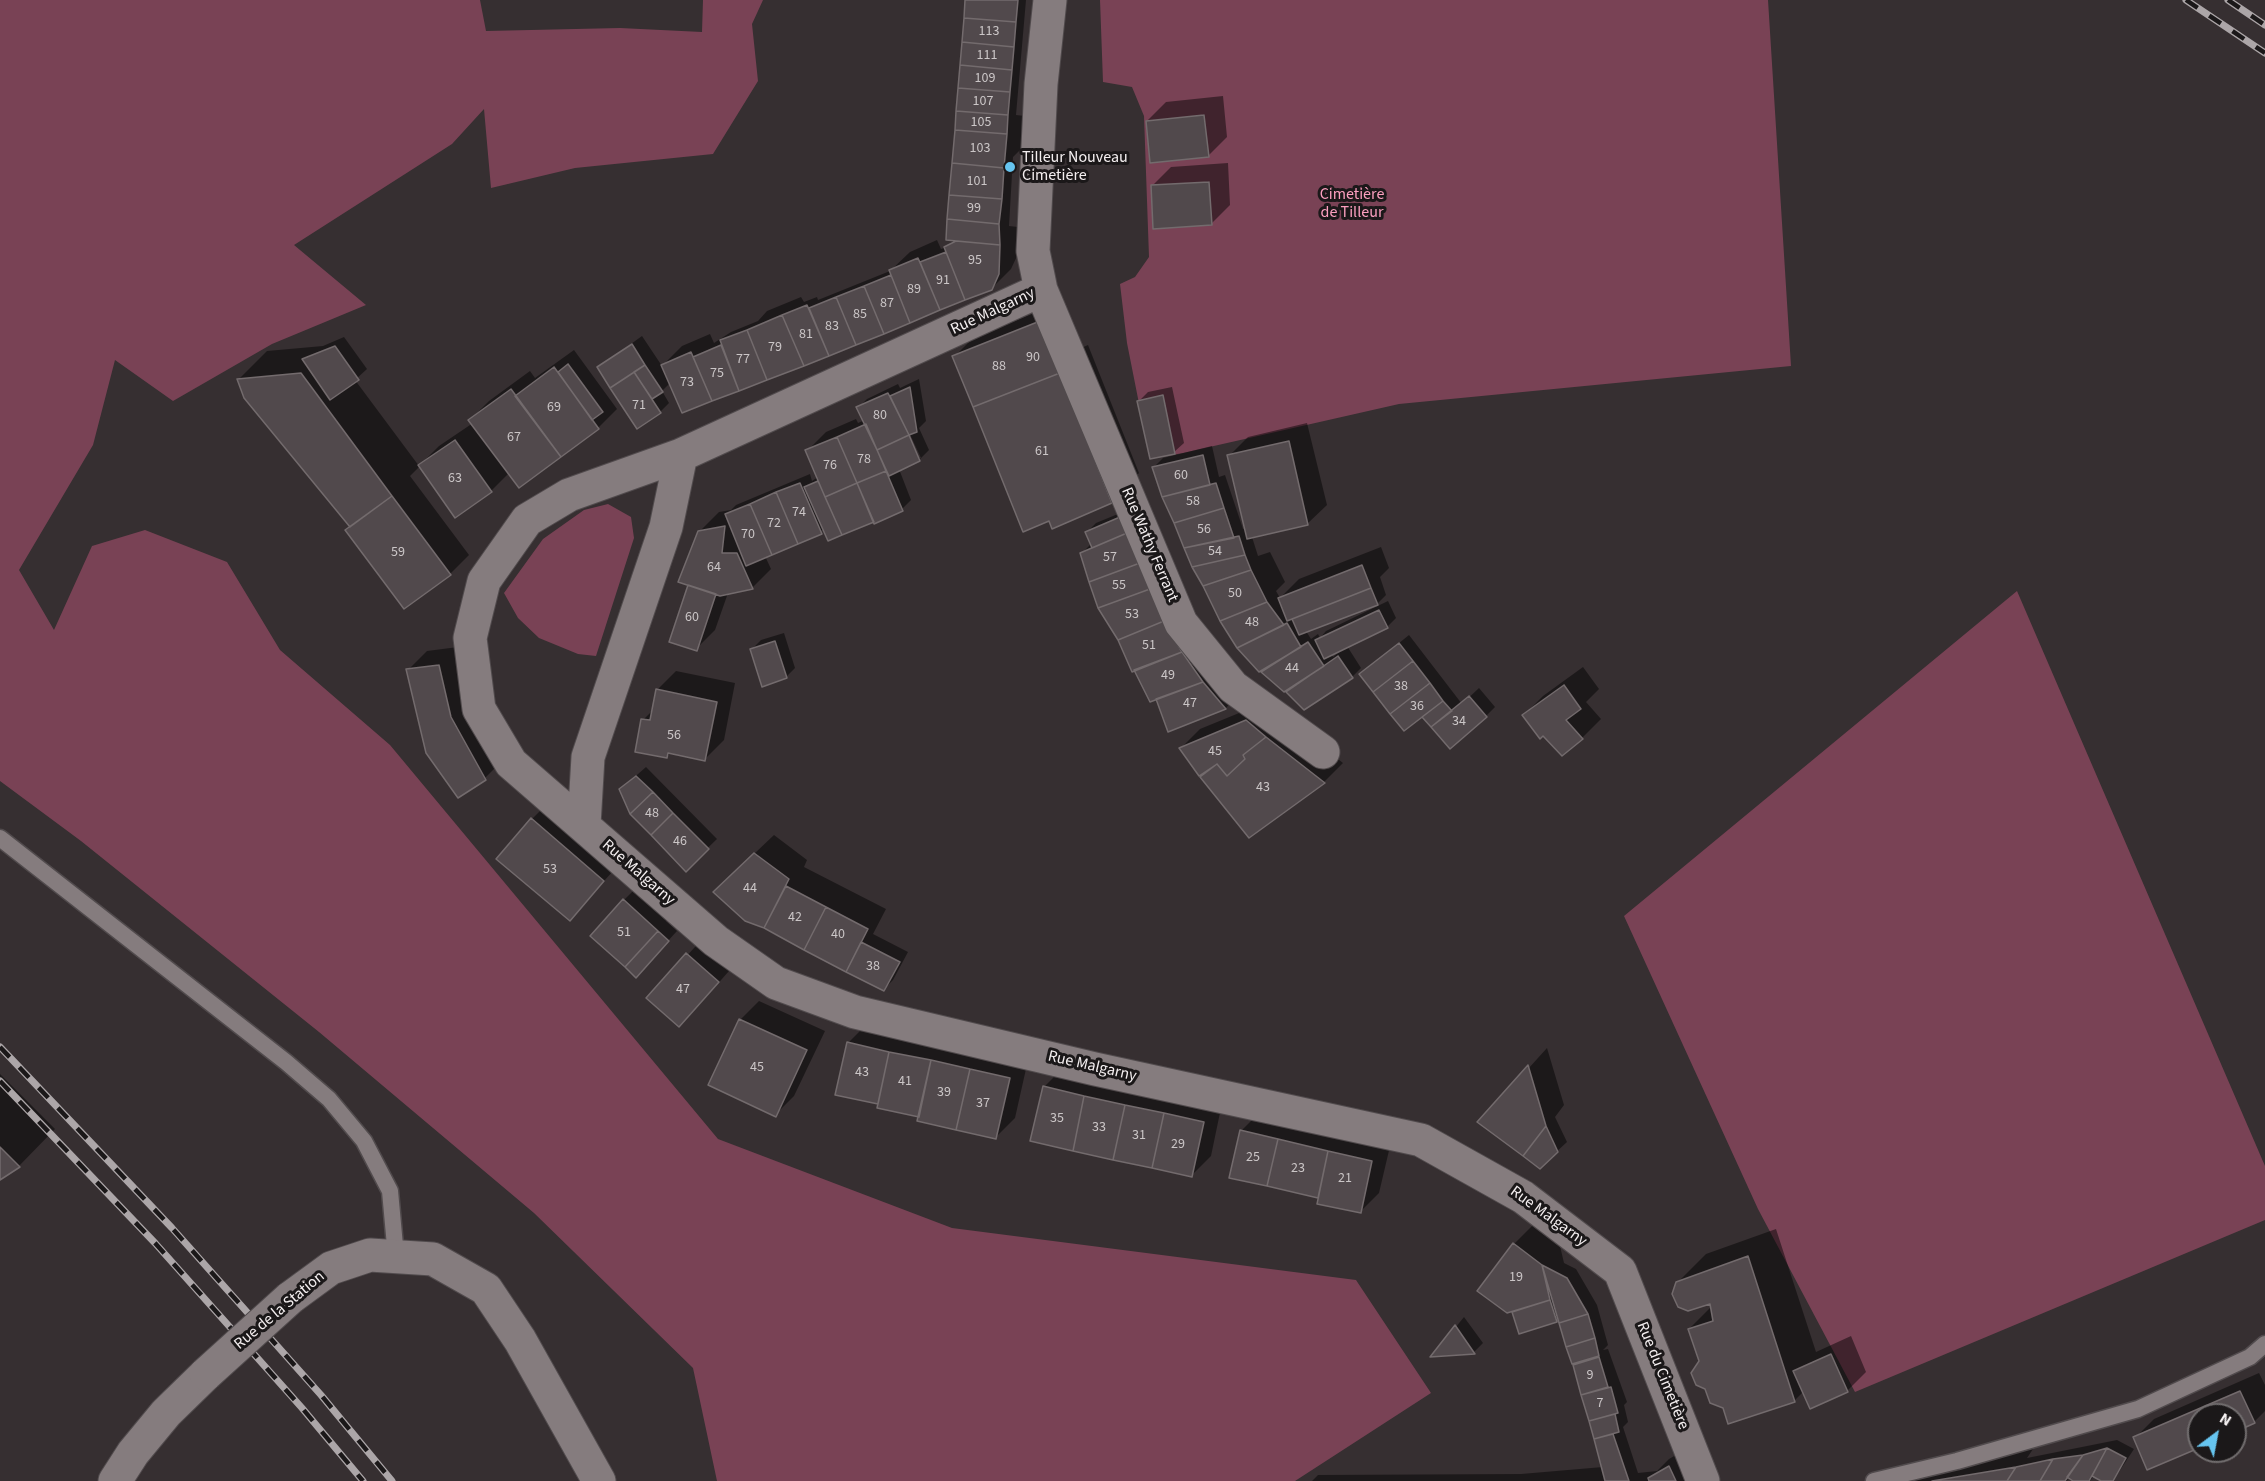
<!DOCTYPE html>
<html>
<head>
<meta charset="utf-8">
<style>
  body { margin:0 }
  #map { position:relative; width:2265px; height:1481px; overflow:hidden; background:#362f31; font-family:"Source Sans 3",sans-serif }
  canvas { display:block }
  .north { position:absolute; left:2187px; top:1403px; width:60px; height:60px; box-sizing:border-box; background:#1b1819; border:2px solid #726e6f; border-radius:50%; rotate:32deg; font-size:16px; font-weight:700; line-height:24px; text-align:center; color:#f4eff0 }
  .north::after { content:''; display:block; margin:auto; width:21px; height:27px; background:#66c4ef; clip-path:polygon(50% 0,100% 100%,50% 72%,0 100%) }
</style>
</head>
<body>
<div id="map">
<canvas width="2265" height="1481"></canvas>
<div class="north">N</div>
</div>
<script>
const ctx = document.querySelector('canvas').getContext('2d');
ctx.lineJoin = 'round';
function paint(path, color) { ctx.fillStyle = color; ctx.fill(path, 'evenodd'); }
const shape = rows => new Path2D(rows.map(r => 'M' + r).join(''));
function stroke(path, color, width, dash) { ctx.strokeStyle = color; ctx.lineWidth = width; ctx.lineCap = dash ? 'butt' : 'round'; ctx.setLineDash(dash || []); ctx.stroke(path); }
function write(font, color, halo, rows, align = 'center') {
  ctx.font = font + ' "Source Sans 3",sans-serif'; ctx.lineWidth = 6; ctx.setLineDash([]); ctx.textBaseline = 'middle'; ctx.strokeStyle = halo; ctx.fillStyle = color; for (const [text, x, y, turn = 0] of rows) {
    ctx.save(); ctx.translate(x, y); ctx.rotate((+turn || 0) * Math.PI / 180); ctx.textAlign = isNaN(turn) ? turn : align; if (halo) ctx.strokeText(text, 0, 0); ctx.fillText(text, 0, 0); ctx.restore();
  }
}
paint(shape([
  [0,0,480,0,486,31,620,28,702,32,703,0,763,0,752,24,758,81,713,154,575,168,491,188,484,109,452,144,294,245,366,305,272,344,173,401,115,360,93,445,19,570,54,630,92,546,145,530,227,562,280,650,390,745,718,1139,952,1228,1356,1280,1431,1393,1295,1481,717,1481,693,1368,534,1213,319,1032,81,841,0,781],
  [1100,0,1768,0,1791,366,1399,404,1183,453,1150,459,1127,343,1120,284,1135,277,1149,257,1144,116,1132,87,1103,82],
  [608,504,631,517,634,538,596,656,578,654,539,638,518,618,504,593,543,539,584,510],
  [2017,591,2265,1166,2265,1220,1855,1392,1758,1209,1624,916]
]), '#794255');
paint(shape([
  [967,0,1026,0,1016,115,1025,116,1023,147,1013,157,1009,226,1018,227,1018,254,1011,269,991,289,711,399,670,383,662,391,669,403,660,412,599,367,642,336,662,366,682,346,710,334,714,343,731,332,758,321,767,311,801,297,804,302,817,297,818,300,890,271,910,252,937,240,941,249,947,247,954,240],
  [1223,96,1227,137,1208,156,1147,121,1166,102],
  [1228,163,1230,205,1211,224,1152,186,1171,167],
  [1059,303,1077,350,1088,345,1139,473,1111,502,1050,519,954,357,973,338],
  [344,337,367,369,355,380,419,466,439,446,473,423,470,420,489,401,530,371,535,378,574,350,617,409,598,428,519,486,509,473,491,491,421,465,410,476,469,555,450,574,352,526,239,379,267,351,323,346],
  [919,379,926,421,919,428,929,450,920,459,899,469,911,500,902,509,825,529,765,556,771,569,752,588,728,593,715,630,696,649,690,584,699,532,719,512,731,510,736,505,810,474,812,481,818,477,807,451,826,432,856,419,858,423,865,420,858,408,867,399,898,384,900,388],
  [907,428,921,458,917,458,904,429],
  [1172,387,1184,443,1174,452,1139,401,1148,392],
  [1307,423,1327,505,1307,524,1252,537,1258,556,1270,552,1285,582,1276,591,1280,598,1299,579,1381,547,1389,568,1380,577,1386,595,1377,604,1306,631,1311,639,1318,634,1320,638,1326,631,1388,601,1396,618,1387,627,1347,646,1361,668,1352,677,1305,708,1260,671,1154,467,1163,458,1212,446,1219,477,1225,475,1243,529,1246,528,1229,456,1248,437],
  [1345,647,1333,657,1331,654],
  [1130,509,1182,602,1244,689,1226,708,1169,730,1157,697,1150,700,1100,607,1082,553,1092,543,1087,532,1096,523],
  [784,633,795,668,786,677,752,649,761,640],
  [1409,635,1462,704,1479,688,1495,707,1486,716,1422,715,1361,674],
  [458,647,504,759,485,778,408,670,427,651],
  [1583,667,1599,689,1586,702,1601,719,1582,738,1524,715,1543,696],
  [676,671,735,683,724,740,705,759,671,752,667,757,643,720,653,710,657,690],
  [1266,702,1343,763,1324,782,1250,836,1181,748,1200,729],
  [646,767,717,839,686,869,621,789],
  [551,800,622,861,570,919,532,819],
  [774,835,807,860,804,867,886,909,873,934,908,952,893,980,884,989,746,920,734,873],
  [643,881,676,911,666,921,677,931,645,966,624,900],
  [706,935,737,962,698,1006,648,998],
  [759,1001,825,1031,794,1096,775,1115,740,1020],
  [867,1024,1028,1060,1015,1118,996,1137,921,1116,848,1043],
  [1547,1048,1564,1105,1555,1117,1567,1142,1540,1167,1480,1122],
  [1063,1068,1222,1103,1211,1156,1192,1175,1044,1087],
  [0,1074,55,1129,19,1166,0,1179],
  [1260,1112,1391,1142,1379,1193,1360,1212,1320,1197,1231,1176,1241,1131],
  [1533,1225,1560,1246,1564,1263,1576,1269,1597,1305,1608,1345,1603,1350,1608,1349,1627,1402,1624,1405,1628,1422,1623,1427,1638,1473,1657,1471,1669,1459,1688,1448,1703,1481,1312,1481,1318,1475,1521,1474,1603,1467,1559,1318,1520,1332,1513,1310,1514,1244],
  [1776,1229,1816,1352,1851,1336,1866,1372,1847,1391,1804,1391,1794,1401,1724,1407,1700,1362,1689,1329,1712,1306,1711,1303,1677,1283,1706,1254],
  [1464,1317,1483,1343,1474,1352,1433,1355],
  [2259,1373,2265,1385,2265,1411,2254,1422,2235,1431,2235,1415,2199,1415,2199,1446,2135,1438,2154,1419],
  [2117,1440,2134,1449,2113,1481,2105,1481,2094,1476,2090,1481,2076,1481,2069,1477,2067,1481,1867,1481,1873,1476,2033,1449,2027,1458]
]), '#0007');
const building = shape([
  [965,0,1018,0,1016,22,964,18,965,0],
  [964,18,1016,22,1014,47,962,42,964,18],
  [962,42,1014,47,1012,70,960,65,962,42],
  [960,65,1012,70,1010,92,958,88,960,65],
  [958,88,1010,92,1008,115,956,111,958,88],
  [956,111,1008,115,1007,134,955,130,956,111],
  [1204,115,1209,157,1150,163,1146,121,1204,115],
  [955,130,1007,134,1004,168,952,163,955,130],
  [952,163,1004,168,1002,199,949,195,952,163],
  [1209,182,1212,225,1153,229,1151,185,1209,182],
  [949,195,1002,199,999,224,947,219,949,195],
  [947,219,999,224,1000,245,946,240,947,219],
  [956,241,1000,245,999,274,992,290,965,300,944,247,956,241],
  [946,252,965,300,940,310,920,262,946,252],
  [918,258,940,310,910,323,889,270,918,258],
  [891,275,910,323,884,334,864,286,891,275],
  [864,286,884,334,856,345,836,297,864,286],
  [836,297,856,345,829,356,809,308,836,297],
  [807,305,829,356,804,366,782,315,807,305],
  [782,315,804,366,767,380,747,330,782,315],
  [1040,321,1060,373,973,407,952,356,1040,321],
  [747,330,767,380,739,391,720,340,747,330],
  [632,344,645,365,610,388,597,367,632,344],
  [721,345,739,391,712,401,693,357,721,345],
  [335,346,359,380,330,400,302,359,335,346],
  [691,352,712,401,682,413,661,365,691,352],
  [568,364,603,412,592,420,558,372,568,364],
  [645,365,663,392,652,399,634,372,645,365],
  [554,367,599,429,561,457,515,396,554,367],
  [634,372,661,413,637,429,610,388,634,372],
  [301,373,392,496,350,527,244,398,237,379,301,373],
  [1060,373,1112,503,1052,529,1049,521,1023,532,973,407,1060,373],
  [910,387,917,432,909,435,890,396,910,387],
  [511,389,561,457,519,488,468,420,511,389],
  [888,393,909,435,877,450,856,407,888,393],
  [1163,395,1175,454,1150,459,1137,401,1163,395],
  [866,424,886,471,857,483,837,437,866,424],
  [909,435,920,461,889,476,877,450,909,435],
  [837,437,857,483,825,497,805,450,837,437],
  [455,440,492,492,455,518,418,465,455,440],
  [1289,441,1308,525,1247,539,1227,455,1289,441],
  [1203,455,1210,485,1162,497,1152,467,1203,455],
  [886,471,903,511,874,524,857,483,886,471],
  [818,481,842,535,828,541,804,487,818,481],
  [800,483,822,534,798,544,776,492,800,483],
  [857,483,874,522,842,535,825,497,857,483],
  [1216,483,1224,508,1174,523,1162,497,1216,483],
  [776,492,798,544,772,555,750,504,776,492],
  [392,496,451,575,404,609,345,530,392,496],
  [750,504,772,555,746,566,725,514,750,504],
  [1224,508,1234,538,1184,548,1174,523,1224,508],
  [1120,517,1127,533,1092,548,1085,532,1120,517],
  [725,526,722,553,737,553,753,589,720,596,678,582,698,531,725,526],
  [1127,533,1140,563,1089,582,1080,553,1127,533],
  [1239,536,1245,555,1192,567,1184,548,1239,536],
  [1245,555,1251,570,1203,586,1192,567,1245,555],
  [1140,563,1150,589,1098,608,1089,582,1140,563],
  [1362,565,1371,588,1287,621,1278,598,1362,565],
  [1251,570,1267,602,1220,621,1203,586,1251,570],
  [688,585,716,594,697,651,669,642,688,585],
  [1371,588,1378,605,1299,635,1292,619,1371,588],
  [1150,589,1164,621,1118,640,1098,608,1150,589],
  [1267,602,1284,625,1237,648,1220,621,1267,602],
  [1379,610,1388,628,1324,659,1315,640,1379,610],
  [1164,621,1182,652,1132,672,1118,640,1164,621],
  [1287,623,1301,647,1259,672,1237,648,1287,623],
  [775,641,787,678,762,687,750,649,775,641],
  [1308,642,1324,666,1284,692,1261,672,1308,642],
  [1399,643,1413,661,1373,692,1359,674,1399,643],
  [1182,652,1203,682,1150,702,1134,670,1182,652],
  [1338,656,1353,678,1304,710,1286,692,1338,656],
  [1413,661,1430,683,1390,714,1373,692,1413,661],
  [439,665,451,717,486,780,458,798,426,753,406,669,439,665],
  [1203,682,1226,709,1168,732,1156,699,1203,682],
  [1430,683,1443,701,1404,731,1390,714,1430,683],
  [1564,685,1581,709,1566,720,1583,739,1562,756,1543,736,1540,739,1522,715,1564,685],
  [656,689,717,702,705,761,668,753,667,758,635,752,641,719,650,720,656,689],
  [1469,696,1487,717,1450,749,1431,727,1469,696],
  [1443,701,1452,711,1431,727,1422,717,1443,701],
  [1246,720,1266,737,1243,755,1245,759,1227,776,1217,764,1199,776,1179,748,1246,720],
  [1266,737,1325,783,1249,838,1200,777,1217,764,1227,776,1245,759,1243,755,1266,737],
  [636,776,653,792,630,814,619,789,636,776],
  [653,792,673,813,651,835,630,814,653,792],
  [673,813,709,849,686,872,651,835,673,813],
  [531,818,604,881,570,921,496,859,531,818],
  [754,853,789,879,764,928,745,921,713,892,754,853],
  [786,886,826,907,804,950,764,928,786,886],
  [623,899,658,931,625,967,590,936,623,899],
  [826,907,868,929,846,972,804,950,826,907],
  [658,931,669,941,636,978,625,967,658,931],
  [861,942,900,962,884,991,846,972,861,942],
  [686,953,719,982,679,1027,646,998,686,953],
  [739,1019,807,1050,776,1117,708,1085,739,1019],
  [847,1042,889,1052,878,1104,835,1095,847,1042],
  [889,1052,931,1060,919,1117,877,1108,889,1052],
  [931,1060,970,1069,956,1130,917,1121,931,1060],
  [1528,1065,1546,1126,1523,1156,1477,1122,1528,1065],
  [970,1069,1010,1078,996,1139,956,1130,970,1069],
  [1043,1086,1084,1096,1073,1151,1030,1141,1043,1086],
  [1084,1096,1125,1105,1113,1160,1073,1151,1084,1096],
  [1125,1105,1164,1113,1152,1168,1113,1160,1125,1105],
  [1164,1113,1204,1122,1192,1177,1152,1168,1164,1113],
  [1546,1126,1558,1152,1540,1169,1523,1156,1546,1126],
  [1240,1130,1278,1139,1267,1186,1229,1178,1240,1130],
  [1278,1139,1328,1151,1318,1198,1267,1186,1278,1139],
  [0,1147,20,1167,0,1180,0,1147],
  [1328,1151,1372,1161,1361,1213,1317,1204,1328,1151],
  [1513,1243,1542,1265,1550,1300,1507,1313,1477,1291,1513,1243],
  [1748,1256,1795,1402,1728,1424,1723,1408,1710,1403,1705,1389,1696,1385,1691,1373,1699,1361,1688,1329,1713,1321,1710,1304,1688,1311,1678,1307,1672,1294,1676,1282,1748,1256],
  [1542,1265,1567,1278,1588,1314,1559,1323,1542,1265],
  [1550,1300,1557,1322,1519,1334,1512,1312,1550,1300],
  [1588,1314,1595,1338,1566,1347,1559,1323,1588,1314],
  [1455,1325,1475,1354,1430,1357,1455,1325],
  [1595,1338,1599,1356,1572,1364,1566,1347,1595,1338],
  [1831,1354,1848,1392,1810,1409,1793,1371,1831,1354],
  [1599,1357,1608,1387,1581,1395,1573,1365,1599,1357],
  [1611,1387,1618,1413,1589,1421,1581,1395,1611,1387],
  [2240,1391,2255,1423,2235,1432,2235,1415,2199,1415,2199,1448,2147,1470,2133,1437,2240,1391],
  [1615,1414,1619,1432,1594,1439,1589,1421,1615,1414],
  [1613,1434,1629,1481,1605,1481,1594,1439,1613,1434],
  [2107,1448,2126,1458,2113,1481,2101,1481,2092,1476,2107,1448],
  [2107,1448,2089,1481,2073,1481,2067,1477,2083,1455,2107,1448],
  [2083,1455,2065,1481,2040,1481,2053,1459,2083,1455],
  [2053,1459,2040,1481,2007,1481,2016,1467,2053,1459],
  [1669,1466,1676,1481,1649,1481,1648,1478,1669,1466],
  [2016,1467,2007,1481,1932,1481,2016,1467]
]);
paint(building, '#51494c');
stroke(building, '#736b6d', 1.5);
const lane = shape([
  [0,838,286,1062,329,1099,364,1141,390,1191,396,1257],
  [1874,1481,1957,1461,2138,1409,2250,1357,2265,1344]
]);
const street = shape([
  [1050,0,1041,84,1033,251,1041,290,1181,623,1233,687,1323,752],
  [1041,290,681,455,569,495,527,520,484,581,470,638,479,709,511,763,716,941,776,983,855,1012,1095,1069,1421,1140,1523,1197,1620,1271,1703,1481],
  [584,825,588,757,666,527,681,455]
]);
const secondary = shape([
  [290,1298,331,1268,370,1255,433,1259,486,1289,520,1340,599,1481],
  [115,1481,133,1453,166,1413,206,1374]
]);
stroke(lane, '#514b4d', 19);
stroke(street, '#514b4d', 35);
stroke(secondary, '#514b4d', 35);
stroke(lane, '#857c7e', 16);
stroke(street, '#857c7e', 33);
stroke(secondary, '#857c7e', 33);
const rail = shape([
  [2186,0,2265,53],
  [2228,0,2265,25],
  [0,1047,172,1228,321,1395,392,1481],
  [0,1081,155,1243,302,1408,363,1481]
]);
stroke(rail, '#aca6a8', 7);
stroke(rail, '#1b1819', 4.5, [14]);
const secondaryBridge = shape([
  [206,1374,290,1298]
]);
stroke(secondaryBridge, '#514b4d', 35, []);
stroke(secondaryBridge, '#857c7e', 33);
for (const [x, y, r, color] of [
  [1010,167,6,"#66c4ef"]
]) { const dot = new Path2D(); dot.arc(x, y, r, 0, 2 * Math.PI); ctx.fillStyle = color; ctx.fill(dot); stroke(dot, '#1b1819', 2); }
write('14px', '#cbc6c7', null, [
  ["113",989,32],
  ["111",987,56],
  ["109",985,79],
  ["107",983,102],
  ["105",981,123],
  ["103",980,149],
  ["101",977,182],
  ["99",974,209],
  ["95",975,261],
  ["91",943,281],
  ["89",914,290],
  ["87",887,304],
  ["85",860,315],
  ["83",832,327],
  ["81",806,335],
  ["79",775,348],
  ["90",1033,358],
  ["77",743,360],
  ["88",999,367],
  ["75",717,374],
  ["73",687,383],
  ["71",639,406],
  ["69",554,408],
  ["80",880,416],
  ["67",514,438],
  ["61",1042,452],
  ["78",864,460],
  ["76",830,466],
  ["60",1181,476],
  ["63",455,479],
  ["58",1193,502],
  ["74",799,513],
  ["72",774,524],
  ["56",1204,530],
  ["70",748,535],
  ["54",1215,552],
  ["59",398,553],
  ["57",1110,558],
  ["64",714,568],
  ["55",1119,586],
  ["50",1235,594],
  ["53",1132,615],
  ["60",692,618],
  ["48",1252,623],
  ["51",1149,646],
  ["44",1292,669],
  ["49",1168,676],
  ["38",1401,687],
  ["47",1190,704],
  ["36",1417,707],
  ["34",1459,722],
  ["56",674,736],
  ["45",1215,752],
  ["43",1263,788],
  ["48",652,814],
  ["46",680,842],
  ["53",550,870],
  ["44",750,889],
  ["42",795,918],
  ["51",624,933],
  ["40",838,935],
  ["38",873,967],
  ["47",683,990],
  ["45",757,1068],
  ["43",862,1073],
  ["41",905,1082],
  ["39",944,1093],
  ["37",983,1104],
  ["35",1057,1119],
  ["33",1099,1128],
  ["31",1139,1136],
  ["29",1178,1145],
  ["25",1253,1158],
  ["23",1298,1169],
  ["21",1345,1179],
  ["19",1516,1278],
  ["9",1590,1376],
  ["7",1600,1404]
]);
write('16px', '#f4eff0', '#1b1819', [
  ["Tilleur Nouveau",1022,158],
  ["Cimetière",1022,176]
], 'left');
write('16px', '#fc9fbf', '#1b1819', [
  ["Cimetière",1352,195],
  ["de Tilleur",1352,213]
]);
write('16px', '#f4eff0', '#1b1819', [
  ["Rue Malgarny",993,312,-25],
  ["Rue Wathy Ferrant",1149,545,67],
  ["Rue Malgarny",638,873,41],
  ["Rue Malgarny",1092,1067,13],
  ["Rue Malgarny",1548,1217,36],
  ["Rue de la Station",280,1311,-40],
  ["Rue du Cimetière",1662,1376,68]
]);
</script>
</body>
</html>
